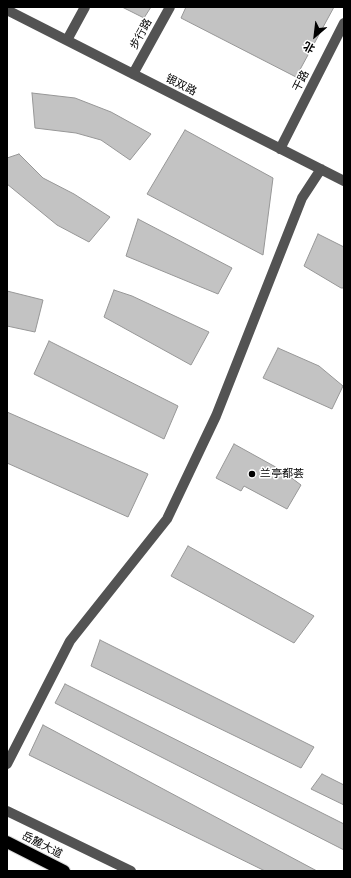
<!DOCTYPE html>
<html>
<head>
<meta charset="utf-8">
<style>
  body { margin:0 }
  #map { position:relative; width:351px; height:878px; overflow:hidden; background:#fff; font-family:Raleway,"Noto Sans SC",sans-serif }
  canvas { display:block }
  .frame { position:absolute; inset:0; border:8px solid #000; pointer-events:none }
  .north { position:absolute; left:295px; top:16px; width:40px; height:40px; -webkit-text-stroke:3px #fff; paint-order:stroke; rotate:208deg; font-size:11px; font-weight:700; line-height:16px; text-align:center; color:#000 }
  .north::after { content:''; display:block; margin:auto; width:14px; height:18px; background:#000; clip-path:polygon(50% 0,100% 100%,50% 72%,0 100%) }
</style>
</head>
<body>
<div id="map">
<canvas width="351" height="878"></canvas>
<div class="frame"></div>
<div class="north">北</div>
</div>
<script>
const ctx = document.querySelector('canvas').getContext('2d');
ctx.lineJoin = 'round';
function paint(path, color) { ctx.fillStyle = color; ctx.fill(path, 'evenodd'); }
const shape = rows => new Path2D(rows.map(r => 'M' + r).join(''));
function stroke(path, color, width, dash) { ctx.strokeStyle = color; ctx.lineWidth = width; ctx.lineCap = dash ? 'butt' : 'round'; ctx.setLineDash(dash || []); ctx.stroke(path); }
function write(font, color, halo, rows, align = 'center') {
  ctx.font = font + ' Raleway,"Noto Sans SC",sans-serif'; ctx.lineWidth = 3; ctx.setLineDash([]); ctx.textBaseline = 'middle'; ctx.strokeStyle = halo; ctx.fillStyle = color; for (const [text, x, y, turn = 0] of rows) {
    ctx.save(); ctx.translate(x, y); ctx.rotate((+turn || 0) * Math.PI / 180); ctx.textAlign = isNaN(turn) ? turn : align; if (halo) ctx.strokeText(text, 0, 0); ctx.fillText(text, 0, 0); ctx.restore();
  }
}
const building = shape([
  [122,7,151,7,144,18,122,7],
  [186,7,334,7,296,77,181,18,186,7],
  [32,93,75,98,111,112,151,134,130,160,101,140,76,133,35,128,32,93],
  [185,130,273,178,263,255,147,194,185,130],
  [19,154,43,178,74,194,110,217,89,242,57,225,7,184,7,158,19,154],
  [138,219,232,268,218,294,126,256,138,219],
  [318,234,344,247,344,288,341,288,304,266,318,234],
  [114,290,132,296,209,332,191,365,104,317,114,290],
  [7,291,43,300,35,332,7,326,7,291],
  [49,341,178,406,164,439,34,374,49,341],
  [278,348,319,366,343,386,332,409,263,378,278,348],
  [7,412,148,474,128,517,7,463,7,412],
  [234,444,281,470,301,485,287,509,244,486,241,491,216,478,234,444],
  [188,546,314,616,294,643,171,576,188,546],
  [100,640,314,747,301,768,91,666,100,640],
  [65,684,344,824,344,850,55,703,65,684],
  [43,725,317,871,265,871,29,755,43,725],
  [322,774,344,785,344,805,311,789,322,774]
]);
paint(building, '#c3c3c3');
stroke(building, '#979797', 1);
const highway = shape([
  [7,842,64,871]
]);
stroke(highway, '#dbdbdb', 14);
stroke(shape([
  [7,10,344,181],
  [67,40,85,7],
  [133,74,170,7],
  [280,149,344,23],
  [7,764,70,641,167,519,216,416,302,198,321,169],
  [7,811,131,871]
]), '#535353', 10);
stroke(highway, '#000', 12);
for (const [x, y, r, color] of [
  [252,474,4,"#000"]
]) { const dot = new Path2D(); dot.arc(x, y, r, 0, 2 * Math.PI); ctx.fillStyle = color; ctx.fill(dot); stroke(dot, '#fff', 1.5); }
write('11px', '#000', '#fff', [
  ["步行路",141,34,-61],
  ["干路",301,81,-63],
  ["银双路",181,85,27],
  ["岳麓大道",42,845,27]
]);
write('11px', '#000', '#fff', [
  ["兰亭都荟",260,474]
], 'left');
</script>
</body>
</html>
